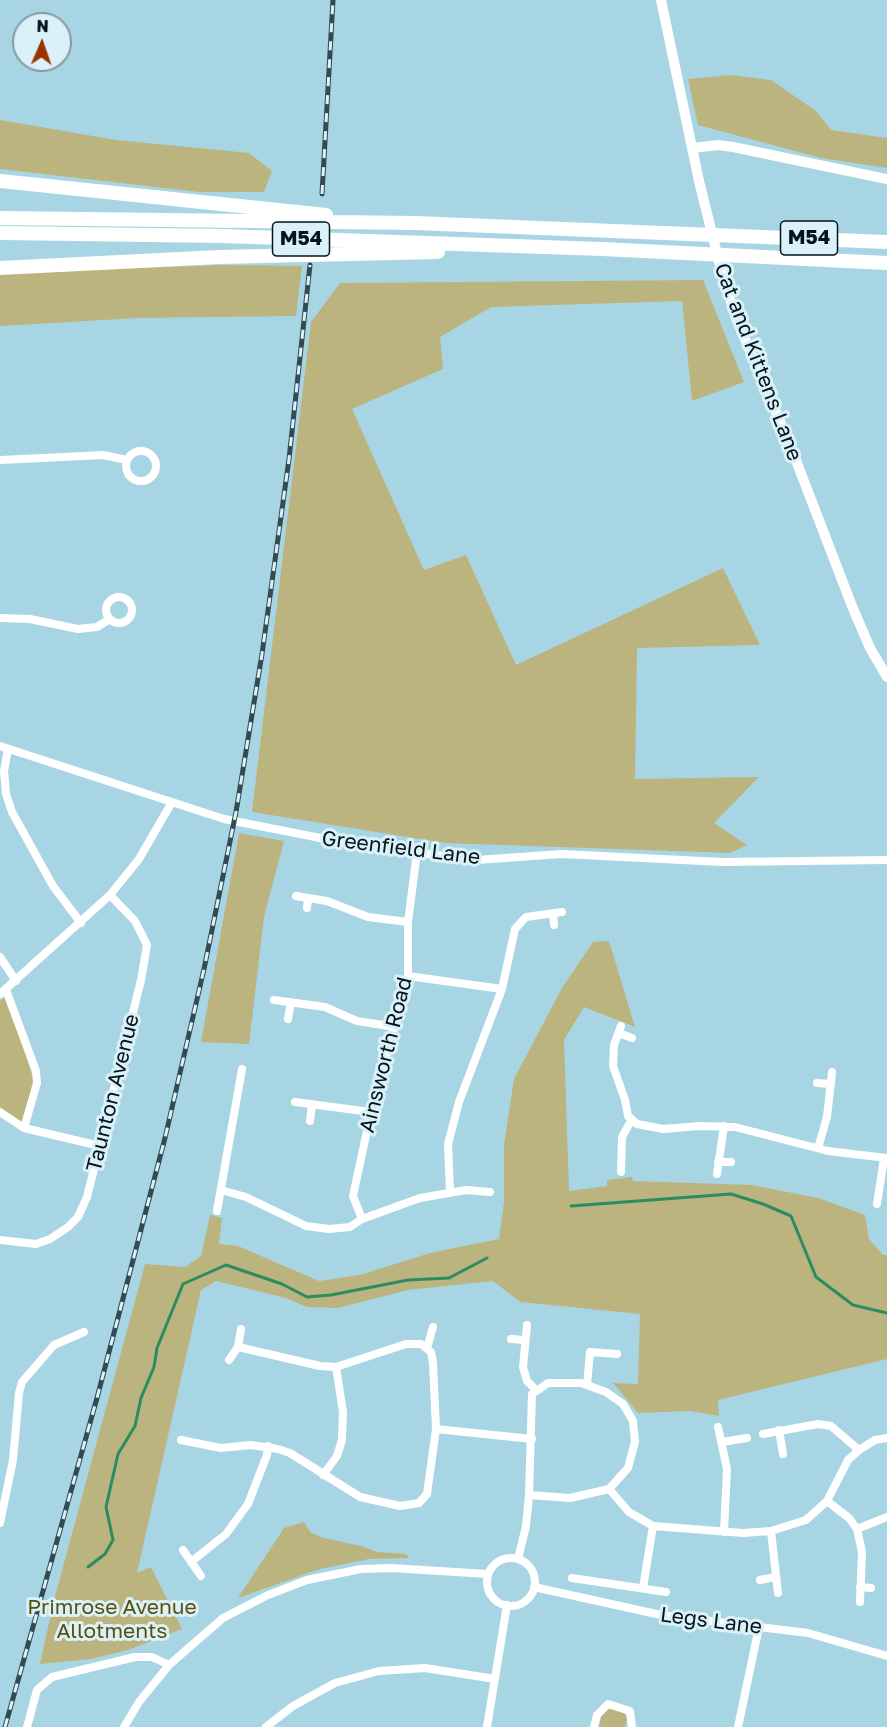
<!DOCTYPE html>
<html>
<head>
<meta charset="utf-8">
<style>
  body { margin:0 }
  #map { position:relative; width:887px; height:1727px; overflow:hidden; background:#a8d5e4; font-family:"Golos Text",sans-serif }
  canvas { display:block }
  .north { position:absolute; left:12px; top:12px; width:60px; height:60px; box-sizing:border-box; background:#dbf1f9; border:2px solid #8599a0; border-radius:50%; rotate:2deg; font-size:16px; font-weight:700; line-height:24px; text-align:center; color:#05151b }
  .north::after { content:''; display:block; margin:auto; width:21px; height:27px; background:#983400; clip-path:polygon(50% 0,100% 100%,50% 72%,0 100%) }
</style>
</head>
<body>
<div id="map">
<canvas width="887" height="1727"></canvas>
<div class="north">N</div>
</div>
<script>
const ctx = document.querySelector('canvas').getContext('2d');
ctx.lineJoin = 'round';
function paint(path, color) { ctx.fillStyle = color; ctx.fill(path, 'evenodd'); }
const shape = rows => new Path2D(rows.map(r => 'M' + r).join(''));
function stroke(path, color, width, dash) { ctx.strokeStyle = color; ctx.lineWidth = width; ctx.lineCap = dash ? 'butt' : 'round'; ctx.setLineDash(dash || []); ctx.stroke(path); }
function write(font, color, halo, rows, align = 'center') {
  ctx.font = font + ' "Golos Text",sans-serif'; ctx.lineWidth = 6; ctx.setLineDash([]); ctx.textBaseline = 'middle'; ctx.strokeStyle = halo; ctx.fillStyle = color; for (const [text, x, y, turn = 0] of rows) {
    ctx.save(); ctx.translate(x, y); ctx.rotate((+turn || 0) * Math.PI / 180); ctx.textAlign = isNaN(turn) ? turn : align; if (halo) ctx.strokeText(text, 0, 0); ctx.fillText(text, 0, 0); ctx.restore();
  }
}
paint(shape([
  [731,75,771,80,816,111,831,130,887,138,887,168,821,158,698,125,688,79],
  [0,120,116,140,249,153,272,171,264,192,199,192,0,169],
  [222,265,302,266,296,316,138,318,0,326,0,273],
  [703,280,744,382,692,401,682,301,491,307,440,337,443,369,352,409,424,570,466,555,516,665,723,568,760,645,637,648,635,779,759,777,714,823,747,845,730,853,445,843,252,812,311,322,340,283],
  [239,833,284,841,264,917,249,1044,201,1042],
  [609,941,635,1027,584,1007,564,1040,569,1191,607,1186,607,1180,632,1177,633,1181,752,1185,818,1198,865,1215,869,1239,883,1255,887,1255,887,1359,718,1400,719,1416,690,1411,638,1413,613,1383,638,1384,640,1314,520,1302,493,1281,408,1290,338,1308,307,1307,286,1298,216,1281,201,1290,137,1573,151,1567,182,1629,128,1650,91,1659,40,1664,54,1600,145,1264,185,1267,201,1256,210,1215,222,1218,219,1244,238,1246,319,1281,360,1275,430,1253,499,1239,504,1202,504,1145,514,1079,562,988,593,942],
  [8,996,34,1082,23,1123,0,1108,0,1001],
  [304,1522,311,1533,324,1538,361,1546,377,1552,406,1554,409,1558,369,1559,320,1569,238,1598,284,1528],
  [608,1709,616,1709,624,1713,627,1718,625,1727,599,1727,602,1714]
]), '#bcb47e');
stroke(shape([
  [571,1206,731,1194,763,1204,791,1216,816,1277,853,1305,887,1313],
  [88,1567,105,1554,113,1540,106,1507,118,1454,135,1426,141,1398,154,1367,157,1348,183,1284,226,1265,282,1284,307,1297,331,1295,408,1280,449,1278,487,1258]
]), '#2d8b62', 3);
stroke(shape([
  '126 466a15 15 0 1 1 30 0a15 15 0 1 1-30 0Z',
  [0,460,103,455,127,460],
  '106 610a13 13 0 1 1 26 0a13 13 0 1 1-26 0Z',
  [0,618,30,619,78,629,97,627,110,619],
  [0,746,224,819,361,846,477,860,561,854,722,862,887,860],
  [8,749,4,771,6,794,12,812,53,886,81,923],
  [296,896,327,901,368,917,408,922],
  [307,908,308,899],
  [553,913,554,925],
  [0,957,16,981],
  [408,976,502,989],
  [6,990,36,1071,37,1083,24,1128],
  [0,994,110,895,139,859,172,802],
  [274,1000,325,1007,357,1021,396,1027],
  [288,1019,291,1002],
  [621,1026,614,1045,613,1066,625,1100,628,1116,637,1124,663,1129,700,1126,735,1127,828,1151,887,1158],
  [619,1033,632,1038],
  [817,1083,831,1084],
  [295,1102,371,1112],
  [0,1112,24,1128,100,1146],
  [310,1121,312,1104],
  [818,1148,827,1117,832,1072],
  [718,1162,731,1162],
  [621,1172,622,1137,631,1121],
  [717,1174,724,1126],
  [221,1190,246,1197,306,1226,329,1229,350,1227,362,1219,420,1198,466,1190,490,1192],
  [450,1192,448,1144,459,1102,502,989,515,929,526,917,562,912],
  [877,1204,884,1158],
  [217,1211,242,1069],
  [362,1219,353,1196,371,1112,408,976,408,922,417,852],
  [0,1240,36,1244,50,1239,68,1227,78,1217,87,1197,141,980,147,945,135,921,110,895],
  [527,1325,523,1367,527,1381,536,1390],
  [511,1339,525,1340],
  [238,1347,320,1366,336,1367,406,1344,421,1344,431,1352,433,1363,436,1429],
  [427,1348,433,1327],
  [229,1360,238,1347,241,1329],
  [587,1385,590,1352,617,1354],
  [718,1427,727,1469,724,1532],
  [779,1430,783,1454],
  [763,1434,818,1424,831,1426,859,1450],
  [181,1440,221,1448,251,1445,278,1449,290,1453,360,1497,400,1506,419,1503,427,1494,436,1429,532,1439],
  [722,1442,747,1438],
  [323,1475,337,1456,342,1440,343,1412,336,1367],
  [609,1489,629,1512,653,1526,743,1533,771,1531,806,1520,827,1501,848,1460,859,1450,875,1440,887,1438],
  [827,1501,849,1518,857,1529,862,1552,860,1602],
  [0,1523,13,1460,19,1393,22,1382,54,1345,84,1332],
  [857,1529,887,1517],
  [771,1531,778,1593],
  [183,1550,201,1576],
  '487 1582a24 24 0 1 1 48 0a24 24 0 1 1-48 0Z',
  [518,1559,526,1526,529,1495,532,1394,548,1383,581,1383,606,1392,623,1404,633,1421,635,1442,628,1468,609,1489,570,1498,529,1495],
  [191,1562,226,1534,248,1504,267,1455,268,1446],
  [572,1578,666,1592],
  [760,1580,775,1577],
  [534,1587,661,1615,808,1633,887,1656],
  [860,1587,871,1588],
  [643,1588,653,1526],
  [27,1727,37,1690,52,1677,135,1657,152,1657,169,1665],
  [124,1727,139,1702,169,1665,223,1618,268,1595,307,1580,361,1569,391,1568,488,1574],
  [266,1727,293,1706,335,1683,379,1671,425,1668,495,1679],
  [487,1727,507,1605],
  [594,1727,597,1715,608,1704,630,1711,632,1727],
  [738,1727,759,1627]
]), '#fff', 8);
stroke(shape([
  [661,0,699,181,722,274,736,318,792,450,852,606,870,648,887,677],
  [692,148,719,145,733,147,887,179]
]), '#fff', 10);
stroke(shape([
  [0,181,326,215],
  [0,218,415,223,887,242],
  [0,233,223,236,602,249,887,263],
  [0,268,219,257,438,252]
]), '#fff', 14);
const rail = shape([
  [322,194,333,0],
  [5,1727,97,1398,165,1138,204,969,236,812,262,654,289,459,310,265]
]);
stroke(rail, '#324a53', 5);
stroke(rail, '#dbf1f9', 3, [9]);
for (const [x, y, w] of [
  [809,238,57],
  [301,239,57]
]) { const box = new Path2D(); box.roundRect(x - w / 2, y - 17, w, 34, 4.5); ctx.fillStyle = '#dbf1f9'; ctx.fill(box); stroke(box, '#05151b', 1.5); }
write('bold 20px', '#05151b', null, [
  ["M54",809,238],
  ["M54",301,239]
]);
write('21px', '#05151b', '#dbf1f9', [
  ["Cat and Kittens Lane",758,362,69],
  ["Greenfield Lane",401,848,7],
  ["Ainsworth Road",386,1055,-76],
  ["Taunton Avenue",113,1093,-76],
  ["Legs Lane",711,1621,7]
]);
write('21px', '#59500c', '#dbf1f9', [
  ["Primrose Avenue",112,1607],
  ["Allotments",112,1631]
]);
</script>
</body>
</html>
